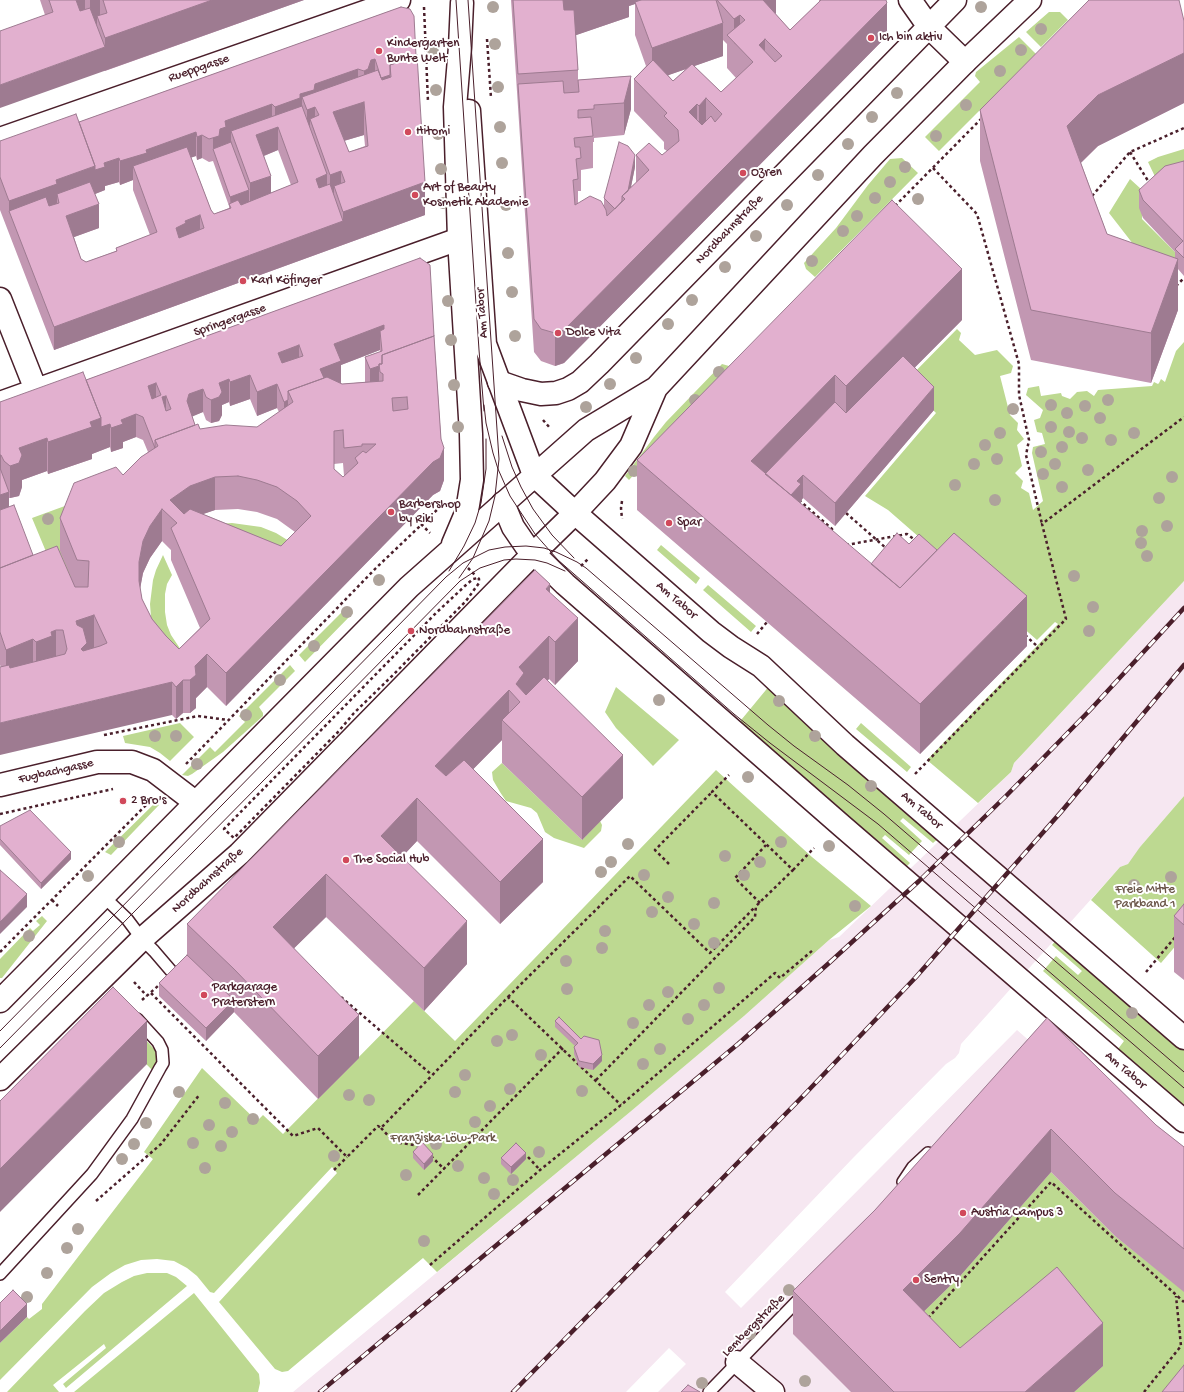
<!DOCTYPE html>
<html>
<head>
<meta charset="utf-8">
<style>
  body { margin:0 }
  canvas { display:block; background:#fff }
</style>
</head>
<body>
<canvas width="1184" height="1392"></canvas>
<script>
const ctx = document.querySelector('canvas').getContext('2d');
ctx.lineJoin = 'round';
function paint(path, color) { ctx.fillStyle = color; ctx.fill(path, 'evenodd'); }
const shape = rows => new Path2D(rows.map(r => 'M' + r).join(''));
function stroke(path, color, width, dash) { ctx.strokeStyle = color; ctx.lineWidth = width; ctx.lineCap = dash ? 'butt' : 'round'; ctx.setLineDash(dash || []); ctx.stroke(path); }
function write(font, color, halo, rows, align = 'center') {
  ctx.font = font + ' "Gochi Hand",sans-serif'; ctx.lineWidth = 4; ctx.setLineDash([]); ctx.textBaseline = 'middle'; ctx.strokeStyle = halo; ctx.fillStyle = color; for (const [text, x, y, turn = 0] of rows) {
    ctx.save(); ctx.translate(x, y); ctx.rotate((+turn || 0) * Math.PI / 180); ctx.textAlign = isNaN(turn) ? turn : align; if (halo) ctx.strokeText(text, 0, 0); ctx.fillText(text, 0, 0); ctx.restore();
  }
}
paint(shape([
  [1184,581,1184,796,1140,847,1135,856,1128,864,1120,867,961,1044,959,1053,955,1058,946,1064,853,1158,725,1292,741,1308,1017,1030,1184,1176,1184,1392,658,1392,686,1364,669,1348,626,1392,293,1392,630,1112,744,1016,829,940,839,937,1011,772,1014,763]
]), '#f6e7f1');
paint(shape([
  [1049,12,1060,12,1068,20,1041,47,1026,32],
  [1019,37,1036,54,939,151,925,137,980,82,975,76,976,72],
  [1184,149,1184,180,1161,189,1148,162,1158,157],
  [902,158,918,173,815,277,806,269,804,263,836,228,868,185,890,159],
  [1130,179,1151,198,1142,209,1142,219,1182,259,1161,280,1109,213],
  [957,329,961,333,959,340,975,355,997,350,1013,366,1011,373,1000,376,1010,415,1018,423,1017,430,1024,439,1017,445,1022,466,1015,473,1023,481,1021,488,1029,493,1033,510,1043,501,1032,453,1033,447,1045,444,1042,433,1037,432,1034,420,1040,418,1043,410,1026,395,1028,388,1039,386,1041,396,1061,393,1062,396,1070,399,1077,392,1087,391,1094,396,1098,390,1152,386,1154,382,1158,384,1159,383,1161,379,1165,382,1176,351,1184,342,1184,581,1014,763,1011,772,978,803,927,760,1058,624,1055,622,1037,640,888,510,865,496,936,413,905,382],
  [722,364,729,366,678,427,629,480,625,476,654,437,666,422],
  [155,473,77,592,57,578,32,518],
  [232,523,261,527,276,533,289,541,279,570,218,524],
  [661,545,700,578,696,584,657,550],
  [163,555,172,575,167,584,165,594,165,612,167,625,171,635,181,650,155,633,151,617,150,604,153,580,156,570],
  [708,585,756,626,751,632,703,590],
  [347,607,353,613,305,662,299,655],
  [290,665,295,671,259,707,263,713,263,716,223,752,192,774,188,776,182,775,210,747,215,752,245,722,239,716],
  [770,685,940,837,933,843,903,818,900,821,922,841,909,855,885,835,882,838,910,863,904,869,737,725],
  [616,687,679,740,653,766,616,728,605,712],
  [180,723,194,737,170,761,160,753,150,747,125,743,123,736],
  [861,723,911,767,907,772,856,729],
  [502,763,582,840,600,821,602,825,601,831,584,848,554,838,545,832,537,813,531,808,506,801,500,792,493,780,492,772],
  [716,770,812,857,871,906,829,940,744,1016,630,1112,437,1272,423,1258,288,1371,282,1372,275,1369,219,1302,337,1173,332,1167,214,1293,210,1292,197,1276,187,1268,174,1261,157,1259,141,1260,125,1265,111,1273,92,1287,0,1380,0,1343,27,1317,29,1319,42,1309,42,1304,153,1159,144,1152,202,1068,257,1121,263,1115,283,1134,414,1001,455,1041],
  [1184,796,1184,936,1161,963,1091,900,1120,867,1128,864,1140,847],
  [156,802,159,805,111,855,105,852],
  [42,916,47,921,2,978,0,978,0,959,30,928,33,931,40,925,36,921],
  [1057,939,1184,1048,1184,1112,1115,1053,1124,1041,1043,971,1056,956,1078,975,1082,971,1052,945],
  [126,1019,156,1051,158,1056,158,1062,152,1070,113,1030],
  [1051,1172,1115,1236,1184,1291,1184,1392,1074,1392,1103,1366,960,1390,903,1332,960,1276],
  [147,1273,167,1273,176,1277,187,1286,66,1388,63,1384,106,1348,104,1344,53,1385,59,1392,7,1392,85,1311,104,1293,122,1282,134,1276],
  [194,1293,259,1374,260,1383,258,1392,74,1392]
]), '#bdd991');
const lane = shape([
  [103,896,127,919,142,939,154,951,172,972,182,980],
  [903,1182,913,1167,928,1153],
  [0,1274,92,1174,132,1119,160,1068,163,1063,162,1050,158,1042,137,1019],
  [709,1392,803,1295]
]);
const street = shape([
  [910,0,929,27,965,62],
  [0,139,399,0],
  [0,299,36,390],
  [499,382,522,390,541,394,556,393,568,389,580,382,599,364,955,0],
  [0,403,459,239],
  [503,503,513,527,526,546,565,584,842,826,1184,1121],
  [575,513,711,632,731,647,761,666,845,745,1184,1038],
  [0,785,97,762,132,762,153,770,195,802],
  [737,1362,773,1392]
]);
const secondary = shape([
  [469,111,485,344,534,475,575,513],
  [453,544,467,511,472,480,471,434,459,239,455,107,460,47,462,3],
  [0,1001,409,587,586,430,656,388,873,155,965,62,1030,0],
  [0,1079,142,939,239,854,533,554,575,513,605,481,631,446,656,388]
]);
stroke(lane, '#4a1f2b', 14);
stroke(street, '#4a1f2b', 25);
stroke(secondary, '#4a1f2b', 25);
stroke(shape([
  [424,7,428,102],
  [487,39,491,98],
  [1130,152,1150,184],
  [933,168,977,214,1019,364,1019,395,1029,440,1026,455,1042,524],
  [1092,196,1130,152,1184,128],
  [895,206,982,118],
  [1176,286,1184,278],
  [543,420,550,428],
  [799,500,832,529,833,534],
  [622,501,621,508,622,519],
  [421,524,430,533],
  [846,545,907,534,915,540],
  [581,566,589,558],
  [468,568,476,576],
  [478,578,479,579,479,583,466,601,393,675,354,713,338,732,234,838,224,829,436,613,466,585,473,579,478,578],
  [757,634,767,622],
  [1025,635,1038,647],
  [104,735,198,716,228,720],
  [186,764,376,568,441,506],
  [915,774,1066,619,1042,524,1184,417],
  [0,814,113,789],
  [669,864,655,850,712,792],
  [793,870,814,848],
  [52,900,58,906],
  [760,903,735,878,766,845],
  [0,952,152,799],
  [1146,972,1176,936],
  [134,982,147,996],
  [151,993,293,1136,318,1128,347,1157,378,1126,381,1128,508,997,621,1105],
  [341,997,432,1075],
  [508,997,630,876,710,953,755,907],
  [142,1000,158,986],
  [596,1080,755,917,756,906,793,870,712,792,729,775],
  [381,1128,394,1142,421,1146],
  [431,1156,444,1169],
  [528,1157,540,1170],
  [334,1170,347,1157],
  [418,1195,563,1048],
  [96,1201,161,1144,200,1094],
  [430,1265,540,1170,621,1105,775,973,780,978,813,950],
  [928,1318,1051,1182,1184,1302],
  [1144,1392,1181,1346,1176,1296]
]), '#4a1f2b', 2.5, [3, 3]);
stroke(lane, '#fff', 11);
stroke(street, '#fff', 22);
stroke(secondary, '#fff', 22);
stroke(shape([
  [456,0,479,350,484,411],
  [484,405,486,423,493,453,498,469,510,496,535,534,558,560,734,714,770,743,878,824,1184,1088],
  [502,436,512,467,521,487,533,509,552,535,574,558],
  [449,571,464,546,475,523,481,503,486,469,486,439],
  [459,578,473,558,489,521,495,496,499,459,468,0],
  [0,1031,446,577,463,563,489,550,505,547,526,546,544,548,556,552,577,562,586,568,768,725,794,746,848,785,884,814,1184,1072],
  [0,1048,460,581,480,568,504,560,516,559,535,560,547,563,565,571]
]), '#4a1f2b', 1);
const rail = shape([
  [320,1392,738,1044,829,963,919,881,1006,796,1091,709,1184,608],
  [513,1392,805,1094,916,977,1061,812,1184,665]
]);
stroke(rail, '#4a1f2b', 4.5);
stroke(rail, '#fff', 3, [9]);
stroke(shape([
  [846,513,887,549]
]), '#4a1f2b', 2.5, [3, 3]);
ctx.fillStyle = '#aea39b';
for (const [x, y] of [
  [493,7],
  [981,7],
  [1041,29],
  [495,44],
  [1021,50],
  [433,51],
  [1000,71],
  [498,87],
  [436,90],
  [897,93],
  [966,105],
  [872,117],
  [500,127],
  [438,134],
  [936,136],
  [848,144],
  [502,163],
  [905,167],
  [441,169],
  [818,175],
  [890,182],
  [875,198],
  [918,199],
  [443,203],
  [506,205],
  [787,205],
  [857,216],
  [843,231],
  [756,236],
  [508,253],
  [812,261],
  [725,267],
  [512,292],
  [692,300],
  [448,301],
  [668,324],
  [515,336],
  [451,340],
  [636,358],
  [719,372],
  [610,384],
  [454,385],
  [695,400],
  [1108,400],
  [1051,405],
  [1085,406],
  [586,407],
  [1013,409],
  [1067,413],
  [1100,418],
  [458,427],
  [1051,427],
  [1069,432],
  [1000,433],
  [1134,433],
  [1082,438],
  [1111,440],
  [985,445],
  [1062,447],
  [1041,452],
  [997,459],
  [974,464],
  [1055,464],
  [1088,470],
  [634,471],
  [1043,474],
  [1172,477],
  [955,485],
  [1062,487],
  [1159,498],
  [995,500],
  [48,519],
  [1167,526],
  [1142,531],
  [1141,543],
  [1147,556],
  [1074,576],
  [379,580],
  [1093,607],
  [347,612],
  [1089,631],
  [314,646],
  [280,680],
  [659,700],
  [779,701],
  [246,715],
  [155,736],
  [176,736],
  [815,736],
  [197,764],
  [748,777],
  [871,786],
  [119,842],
  [781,842],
  [628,844],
  [829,846],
  [725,856],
  [611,862],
  [760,862],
  [601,872],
  [644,875],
  [744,875],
  [88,876],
  [1171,877],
  [1134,885],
  [668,897],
  [714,903],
  [855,906],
  [652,912],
  [694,924],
  [605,931],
  [29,936],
  [714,943],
  [602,948],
  [566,961],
  [719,988],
  [567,989],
  [668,992],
  [649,1005],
  [704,1005],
  [1132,1013],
  [688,1019],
  [633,1023],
  [512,1035],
  [497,1041],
  [660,1049],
  [541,1055],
  [643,1064],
  [465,1075],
  [510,1089],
  [582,1091],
  [179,1092],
  [455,1092],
  [349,1095],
  [369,1100],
  [225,1103],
  [490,1106],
  [253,1119],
  [475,1122],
  [146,1123],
  [209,1125],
  [232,1132],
  [193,1143],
  [134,1144],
  [436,1144],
  [221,1146],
  [539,1152],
  [334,1156],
  [122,1159],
  [458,1166],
  [205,1168],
  [406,1175],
  [484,1178],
  [513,1180],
  [494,1194],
  [78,1229],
  [424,1241],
  [67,1248],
  [47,1273],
  [789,1290],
  [27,1297],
  [750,1334],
  [805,1381],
  [702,1383]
]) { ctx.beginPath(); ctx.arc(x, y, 6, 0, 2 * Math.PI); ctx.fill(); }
paint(shape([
  [40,0,304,0,105,71,45,15],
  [511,0,776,0,776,13,775,14,790,30,819,2,819,0,886,0,887,36,564,363,555,366,541,361,534,352],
  [635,4,635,35,646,66,634,79,634,111,664,142,664,149,667,151,662,155,636,155,636,183,631,187,635,167,604,198,604,207,578,204,578,191,581,191,581,170,593,168,593,142,594,142,594,138,624,135,631,109,631,76,578,80,578,92,578,70,576,35,629,17,629,6],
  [723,40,727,44,727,68,736,78,721,92,694,66,723,56],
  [686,69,673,81,668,75],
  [401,7,425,215,54,350,0,210,0,141,79,122],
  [364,135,365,146,349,152,344,141],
  [278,150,291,185,271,193,264,156],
  [196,156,197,160,202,158,209,162,213,161,229,206,229,208,214,214,211,210,191,157],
  [133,180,133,190,150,235,116,248,116,251,86,262,81,259,74,237,99,228,95,194,105,190,105,186,119,182,120,185],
  [1184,21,1184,103,1098,146,1081,163,1107,234,1175,259,1175,252,1143,218,1139,208,1139,190,1184,161,1184,276,1178,269,1178,310,1151,383,1031,360,980,161,980,110],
  [420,258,434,336,444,480,440,491,433,495,226,706,207,687,196,698,196,708,190,713,183,713,176,719,172,715,1,667,0,665,0,402,86,380],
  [380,350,380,352,365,357,365,382,342,384,341,383,341,365],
  [250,399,257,416,277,408,279,412,257,427,200,429,195,425,192,416,203,412,206,420,211,423,219,421,222,415,222,405,229,402,230,406],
  [136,437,143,440,148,452,123,475,60,518,60,551,71,577,33,555,9,507,9,498,10,498,19,496,22,487,22,480,47,471,48,474,92,459,92,454,110,447,111,452,123,448,123,442],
  [343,463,344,476,343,477,334,469,334,464],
  [238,509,257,512,277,519,295,532,281,546,203,514,215,510],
  [162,541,171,550,171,560,200,628,179,649,166,636,152,619,142,599,140,588,143,573,150,558],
  [962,320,915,367,934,410,835,526,803,498,801,501,801,504,871,564,1027,646,920,754,637,510,637,460],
  [550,593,578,661,555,685,549,679,547,681,623,798,582,840,502,763,502,740,473,769,543,882,500,924,417,841,402,857,467,964,424,1011,326,917,294,948,359,1058,318,1099,234,1012,206,1041,159,996,159,983,187,955,187,924],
  [0,826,71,859,41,889,0,845],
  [1184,904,1184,980,1174,972,1174,916],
  [1047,1018,1156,1125,1184,1147,1184,1292,1115,1236,1051,1172,960,1276,924,1311,960,1348,1103,1366,1074,1392,851,1392,793,1334,793,1291,875,1210],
  [555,1021,581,1039,602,1061,593,1070,579,1067,574,1054,574,1047,575,1046,555,1027],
  [413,1152,433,1161,424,1170,413,1158],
  [501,1158,526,1159,511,1174,501,1164]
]), '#c297b2');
paint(shape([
  [74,0,85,0,85,13,74,18],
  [90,0,100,0,100,26,97,16,97,28,90,30],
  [212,0,304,0,0,108,0,85,105,47,105,38],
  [562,0,646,0,635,2,635,4,629,6,629,17,562,40],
  [759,0,776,0,776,13,759,29],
  [887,3,887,36,564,363,555,366,555,333],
  [740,15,740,47,734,43,734,19],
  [723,23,723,56,652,81,652,48],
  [765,39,765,72,759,45],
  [1184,53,1184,103,1098,146,1067,176,1067,126,1098,95],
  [375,59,375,82,364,94,364,71,371,60],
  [358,69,358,93,315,108,315,134,310,119,310,141,307,142,307,110,302,97,302,117,278,127,278,150,256,159,256,135,275,128,275,107,300,94,315,84],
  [390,75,390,98,381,78],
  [631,76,631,109,624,135,624,103],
  [706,98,706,131,699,139,699,106],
  [364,102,364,135,333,144,333,112],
  [272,104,272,128,231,131,231,142,213,149,213,138,225,121],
  [697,104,697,137,689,112],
  [196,132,196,156,147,173,133,166,133,180,120,185,120,161,146,150],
  [202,135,202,158,197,160,197,137],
  [635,155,635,167,625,216,625,204],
  [119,158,119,182,105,186,105,190,95,194,59,203,57,194,57,217,9,211,9,234,9,201,56,180,104,163],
  [341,171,341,204,334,186,334,206,330,207,330,175],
  [327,174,327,198,316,202,316,179],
  [271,176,271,199,250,207,250,183],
  [425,182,425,215,54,350,54,327,343,221,343,212],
  [249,190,249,203,231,209,230,197],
  [99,204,99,228,66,240,66,216],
  [200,215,200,239,176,251,176,228,185,221],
  [1178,259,1178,310,1151,383,1151,333],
  [962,269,962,320,846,437,846,386],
  [384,325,384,348,380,331,380,350,341,365,341,384,293,402,320,369,334,344],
  [299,345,299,369,278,376,278,353],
  [379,366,379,390,370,393,370,369],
  [250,375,250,399,230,406,230,382],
  [835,375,835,426,751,488,751,461],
  [229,379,229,402,222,405,222,415,219,421,211,423,211,400,219,383],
  [156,383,156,406,148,409,148,386],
  [277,384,277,408,257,416,257,392],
  [934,387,934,410,835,526,835,503],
  [203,389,203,412,189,418,187,401,189,394],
  [166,396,166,419,162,397],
  [288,400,288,424,284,425,284,402],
  [136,414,136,437,123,442,123,448,111,452,111,428,121,420],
  [101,418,110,424,110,447,92,454,92,459,48,474,48,442,90,422],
  [47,438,47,471,22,480,22,487,19,496,10,498,10,466,19,448],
  [444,448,444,480,440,491,433,495,226,706,226,673],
  [0,455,1,455,1,488,0,488],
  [803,475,803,498,801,501,801,507,777,511,797,481],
  [215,477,215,510,177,523,170,500,190,486],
  [9,492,9,525,0,528,0,495],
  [162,509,162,541,150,558,143,573,139,595,139,562,143,541,150,526],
  [550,584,550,626,546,589],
  [1027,596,1027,646,920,754,920,704],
  [94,615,94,648,87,650,81,681,76,621],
  [578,618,578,661,555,685,555,642],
  [56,630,56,663,36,675,36,642,51,632],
  [549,636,549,679,524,704,516,684,519,667],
  [33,639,33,672,6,682,6,650],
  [207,654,207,687,196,698,196,708,190,713,190,680,195,666],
  [183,680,183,713,176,719,176,687],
  [172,682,172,715,0,755,0,723],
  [509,690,509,726,502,720,502,740,435,808,435,766],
  [623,755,623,798,582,840,582,797],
  [417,798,417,841,381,879,381,836],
  [543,839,543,882,500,924,500,882],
  [71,852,71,859,41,889,41,883],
  [326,874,326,917,273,969,273,927],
  [27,894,27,907,0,934,0,922],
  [467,921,467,964,424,1011,424,968],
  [234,1000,234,1012,206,1041,206,1028],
  [359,1015,359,1058,318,1099,318,1056],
  [147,1021,147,1064,0,1212,0,1169],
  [602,1055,602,1061,593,1070,593,1064],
  [1051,1129,1051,1172,960,1276,903,1332,903,1290],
  [526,1153,526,1159,511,1174,511,1167],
  [433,1154,433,1161,424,1170,424,1164],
  [27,1304,27,1317,0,1343,0,1331],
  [1103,1323,1103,1366,1074,1392,1025,1392]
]), '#9e7b91');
const building = shape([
  [49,0,76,0,80,11,90,8,105,47,0,85,0,31,53,12,49,0],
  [103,0,212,0,105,38,97,16,107,13,103,0],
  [513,0,563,0,564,10,574,10,578,70,518,74,513,0],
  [641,0,716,0,723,23,652,48,635,2,641,0],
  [717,0,763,0,790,30,821,0,886,0,887,3,564,330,555,333,541,329,534,319,518,84,563,81,564,93,579,92,578,80,631,76,624,103,594,105,594,109,578,110,578,118,591,117,593,136,574,138,575,147,580,147,581,158,576,159,578,179,573,180,575,205,590,196,601,201,606,210,607,216,625,199,622,196,649,170,636,155,649,143,662,155,679,141,678,130,664,116,667,113,634,79,653,60,673,81,692,64,721,92,753,62,727,35,745,20,740,15,734,19,717,0],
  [765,39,782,56,775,62,759,45,765,39],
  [706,98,722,114,715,122,711,116,702,125,689,112,697,104,699,106,706,98],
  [1089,0,1179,0,1184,21,1184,53,1098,95,1067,126,1107,234,1178,259,1151,333,1031,310,980,110,1089,0],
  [401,7,410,9,414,16,416,56,390,65,390,75,381,78,375,59,371,60,368,69,364,71,358,69,315,84,314,90,300,94,300,98,275,107,272,104,225,121,226,127,220,129,219,136,209,139,202,135,197,137,196,132,146,150,147,153,120,161,119,158,104,163,105,167,95,170,95,166,79,122,401,7],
  [417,55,425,182,343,212,334,186,345,182,341,171,330,175,310,119,319,115,315,107,307,110,302,97,378,70,382,80,391,77,390,65,417,55],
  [364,102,368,146,349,152,333,112,364,102],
  [302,106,327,174,316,179,319,188,330,184,343,221,54,327,9,211,46,197,49,206,59,203,57,194,90,182,99,204,66,216,81,259,86,262,117,251,116,248,157,232,133,166,187,147,211,210,214,214,231,208,229,204,238,200,241,205,298,182,278,127,256,135,271,176,250,183,231,131,302,106],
  [200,215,204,228,179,238,176,228,186,223,185,221,200,215],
  [76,114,95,166,56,180,57,184,9,201,0,177,0,141,76,114],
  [231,142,249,190,230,197,213,149,231,142],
  [619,142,628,146,635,155,628,191,622,196,622,201,615,209,604,198,619,142],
  [1184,161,1184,258,1175,249,1183,241,1143,200,1139,190,1165,166,1184,161],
  [892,200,962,269,846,386,835,375,751,461,900,588,954,533,1027,596,920,704,637,460,892,200],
  [420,258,430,265,434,336,382,355,382,364,379,364,379,366,370,369,365,357,382,351,380,331,384,329,384,325,334,344,341,361,320,369,324,378,288,391,288,400,284,402,277,384,257,392,250,375,230,382,229,379,219,383,222,392,219,397,211,400,206,397,203,389,189,394,187,401,195,425,155,440,155,448,143,417,136,414,121,420,123,424,111,428,110,424,101,427,101,418,86,380,420,258],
  [299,345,303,356,282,363,278,353,299,345],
  [156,383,161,395,152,399,148,386,156,383],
  [166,396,171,409,166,411,162,397,166,396],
  [434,336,441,439,444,448,440,458,433,462,226,673,207,654,195,666,196,675,190,680,183,680,176,687,172,682,0,723,0,667,9,665,10,668,65,654,67,649,63,630,56,630,51,632,52,636,36,642,33,639,6,650,0,632,0,568,57,546,75,587,88,587,89,561,77,560,60,518,74,483,116,467,123,475,141,457,158,446,155,440,198,424,200,429,226,425,257,427,293,402,288,391,327,377,342,384,383,381,383,374,380,372,379,364,382,364,382,355,434,336],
  [407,397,408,409,393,411,392,398,407,397],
  [343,430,344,448,362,446,362,444,376,444,366,453,363,451,355,458,358,463,343,477,334,469,334,431,343,430],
  [238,476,257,480,277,487,297,501,311,516,281,546,190,509,184,514,170,500,190,486,215,477,238,476],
  [162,509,177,523,171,528,210,619,179,649,166,636,152,619,142,599,139,581,139,562,143,541,150,526,162,509],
  [94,615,107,643,100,646,83,651,81,649,87,643,83,628,77,625,76,621,94,615],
  [903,356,934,387,835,503,803,475,797,481,801,484,791,495,765,474,835,402,846,413,903,356],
  [83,372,101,418,90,422,92,427,48,442,47,438,19,448,22,455,19,463,10,466,4,461,1,455,0,455,0,402,83,372],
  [0,468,9,492,0,495,0,468],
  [14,505,33,555,0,568,0,510,14,505],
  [897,533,909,544,919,534,937,550,900,588,871,564,897,533],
  [535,570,550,584,546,589,578,618,555,642,549,636,519,667,524,673,516,684,526,695,544,677,623,755,582,797,502,720,520,702,509,690,435,766,446,776,464,760,543,839,500,882,417,798,381,836,467,921,424,968,326,874,273,927,359,1015,318,1056,234,969,187,924,535,570],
  [30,810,71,852,41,883,0,839,0,826,30,810],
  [0,870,27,894,0,922,0,870],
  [1184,904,1184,925,1174,916,1184,904],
  [187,955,234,1000,206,1028,159,983,187,955],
  [113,987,147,1021,0,1169,0,1101,113,987],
  [559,1017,581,1039,584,1036,599,1040,602,1055,593,1064,579,1061,574,1047,578,1043,555,1021,559,1017],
  [1047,1018,1156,1125,1184,1147,1184,1249,1115,1193,1051,1129,960,1233,903,1290,960,1348,1057,1267,1103,1323,1025,1392,894,1392,793,1291,875,1210,1047,1018],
  [422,1142,433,1154,424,1164,413,1152,422,1142],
  [516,1143,526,1153,511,1167,501,1158,516,1143],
  [13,1290,27,1304,0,1331,0,1303,13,1290],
  [1184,1365,1184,1392,1162,1392,1184,1365],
  [688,1385,700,1392,681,1392,688,1385]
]);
paint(building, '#e2b0cf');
stroke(building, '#9e7b91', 1);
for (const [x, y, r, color] of [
  [871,38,4,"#d1495b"],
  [379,51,4,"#d1495b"],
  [408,132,4,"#d1495b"],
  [743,173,4,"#d1495b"],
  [415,195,4,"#d1495b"],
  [243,281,4,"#d1495b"],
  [558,333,4,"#d1495b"],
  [391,512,4,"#d1495b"],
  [669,523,4,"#d1495b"],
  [411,631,4,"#d1495b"],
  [123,801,4,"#d1495b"],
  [346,860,4,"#d1495b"],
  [204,995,4,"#d1495b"],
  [963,1213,4,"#d1495b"],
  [916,1280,4,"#d1495b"]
]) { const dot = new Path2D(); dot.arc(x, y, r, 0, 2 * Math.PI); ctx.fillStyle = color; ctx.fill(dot); stroke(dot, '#fff', 1.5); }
write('13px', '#4a1f2b', '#fff', [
  ["Ich bin aktiv",879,38],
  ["Kindergarten",387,44],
  ["Bunte Welt",387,59],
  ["Hitomi",416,132],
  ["Ozren",751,173],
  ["Art of Beauty",423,188],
  ["Kosmetik Akademie",423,203],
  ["Karl Köfinger",251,281],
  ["Dolce Vita",566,333],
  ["Barbershop",399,505],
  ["by Riki",399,520],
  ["Spar",677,523],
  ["Nordbahnstraße",419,631],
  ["2 Bro's",131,801],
  ["The Social Hub",354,860],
  ["Parkgarage",212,988],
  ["Praterstern",212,1003],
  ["Austria Campus 3",971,1213],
  ["Sentry",924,1280]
], 'left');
write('13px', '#4a1f2b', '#fff', [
  ["Rueppgasse",199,69,-19],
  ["Nordbahnstraße",730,230,-46],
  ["Am Tabor",483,313,-94],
  ["Springergasse",230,321,-20],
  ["Am Tabor",676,601,41],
  ["Fugbachgasse",56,772,-13],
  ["Am Tabor",921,811,41],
  ["Nordbahnstraße",208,881,-42],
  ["Am Tabor",1125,1071,41],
  ["Lembergstraße",754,1326,-45]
]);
write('13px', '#6c574a', '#fff', [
  ["Freie Mitte",1145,890],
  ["Parkband 1",1145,905],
  ["Franziska-Löw-Park",443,1139]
]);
</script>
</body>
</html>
